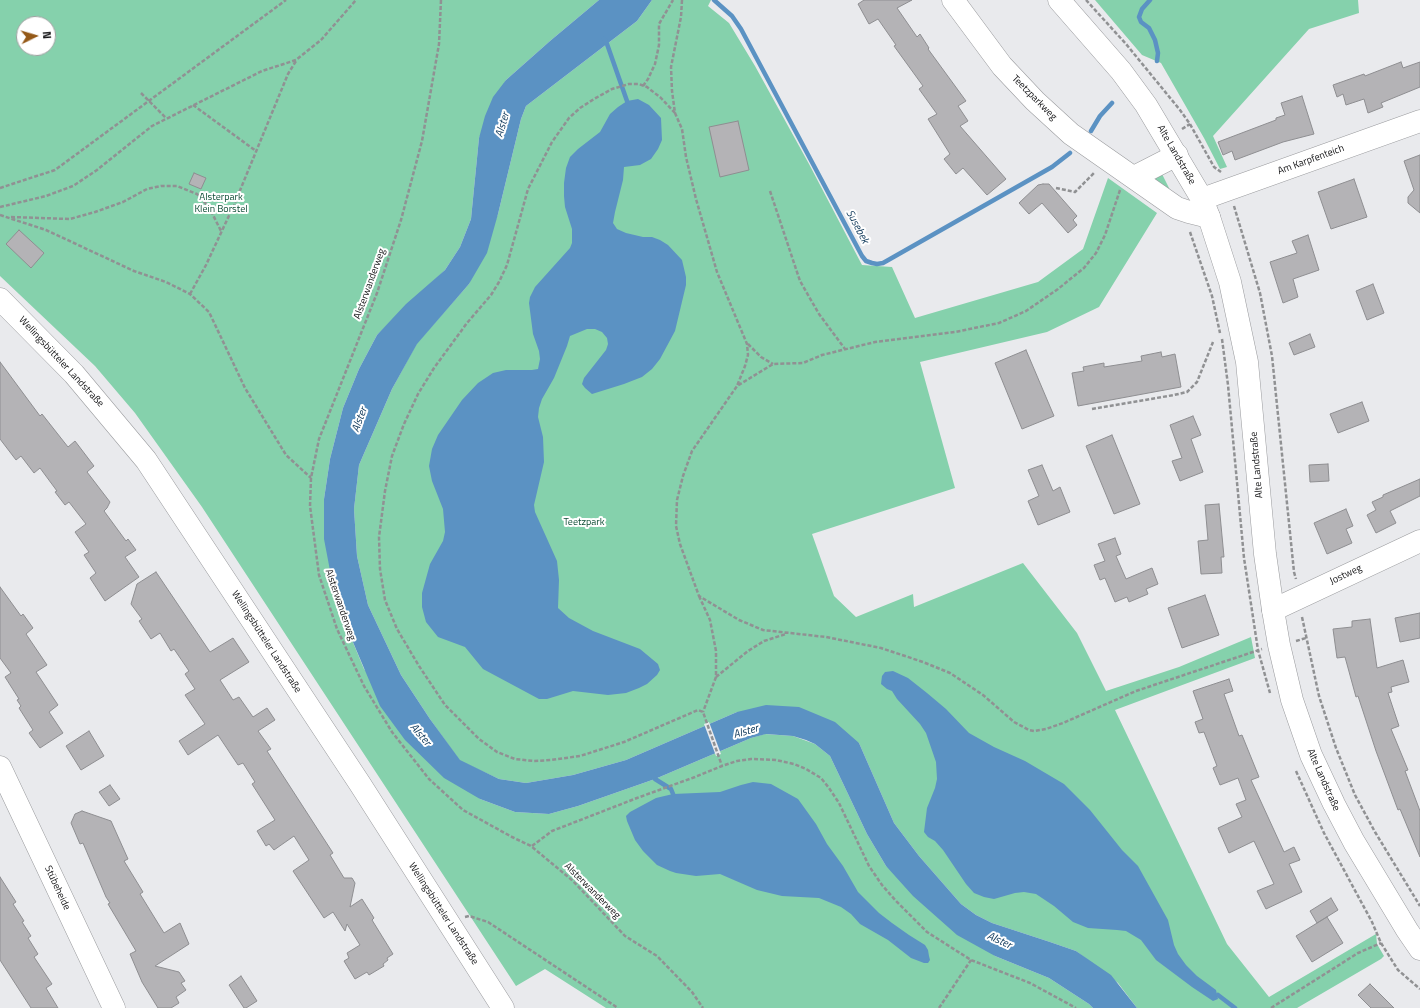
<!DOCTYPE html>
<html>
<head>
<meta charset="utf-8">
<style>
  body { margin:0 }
  #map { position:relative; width:1420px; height:1008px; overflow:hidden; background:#e9eaed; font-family:"Titillium Web",sans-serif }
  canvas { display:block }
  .north { position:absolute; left:16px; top:16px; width:40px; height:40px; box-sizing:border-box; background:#fff; border:1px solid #a0a0a1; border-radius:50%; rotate:85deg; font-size:11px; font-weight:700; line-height:16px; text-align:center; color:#121214 }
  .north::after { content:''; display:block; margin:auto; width:14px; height:18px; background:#945918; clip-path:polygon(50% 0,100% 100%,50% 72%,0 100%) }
</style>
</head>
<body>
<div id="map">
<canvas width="1420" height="1008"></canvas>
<div class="north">N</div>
</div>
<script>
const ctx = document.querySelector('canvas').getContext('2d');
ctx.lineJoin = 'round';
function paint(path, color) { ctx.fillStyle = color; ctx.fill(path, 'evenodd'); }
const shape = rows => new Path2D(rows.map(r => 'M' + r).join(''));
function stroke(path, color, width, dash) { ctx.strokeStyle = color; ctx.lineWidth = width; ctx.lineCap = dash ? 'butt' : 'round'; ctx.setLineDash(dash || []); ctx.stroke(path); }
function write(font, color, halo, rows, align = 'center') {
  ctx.font = font + ' "Titillium Web",sans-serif'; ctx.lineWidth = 4; ctx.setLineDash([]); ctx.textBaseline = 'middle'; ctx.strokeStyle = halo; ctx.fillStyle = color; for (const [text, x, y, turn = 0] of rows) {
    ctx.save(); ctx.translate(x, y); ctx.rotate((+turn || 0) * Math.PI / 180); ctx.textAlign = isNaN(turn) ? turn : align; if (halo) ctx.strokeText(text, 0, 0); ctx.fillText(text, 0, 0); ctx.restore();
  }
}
paint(shape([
  [0,0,599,0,550,41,506,80,479,138,471,219,460,247,445,270,377,335,359,369,343,408,330,459,324,499,332,581,347,628,364,669,480,799,515,812,549,814,578,806,655,779,751,738,765,734,793,736,815,744,830,756,867,834,886,866,995,956,1049,978,1089,1004,1093,1008,606,1008,545,969,516,986,202,507,135,413,95,366,0,276],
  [24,24,48,24,48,48,24,48],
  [652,0,711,0,708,6,729,23,755,66,809,164,862,265,892,267,915,318,1038,282,1083,249,1108,178,1157,213,1099,307,1047,332,920,362,955,488,812,534,834,596,856,617,913,594,914,607,1023,563,1077,633,1106,691,1179,667,1251,637,1255,658,1115,710,1227,944,1269,997,1376,934,1377,944,1384,956,1381,959,1297,1008,1137,1008,1118,983,1076,951,1050,942,992,923,976,915,961,904,919,856,894,823,859,743,737,712,626,760,573,775,526,783,499,779,460,761,430,719,401,675,368,605,357,556,354,509,359,465,392,389,417,343,469,284,498,214,521,119,526,106,637,21],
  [1095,0,1358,0,1359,13,1309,29,1213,136,1227,167,1220,169,1204,138,1161,63,1142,55],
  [1162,174,1172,194,1153,180]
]), '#85d1ac');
paint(shape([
  [599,0,652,0,637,21,526,106,521,119,498,214,487,253,469,284,417,344,392,389,359,465,354,509,357,556,368,605,401,675,430,719,460,760,499,779,526,783,573,775,626,760,737,712,766,705,799,707,835,722,859,743,894,823,919,856,961,904,976,915,992,923,1050,942,1076,951,1111,975,1137,1008,1093,1008,1089,1004,1049,978,995,956,957,935,913,896,886,866,867,834,830,756,815,744,806,740,793,736,766,734,751,738,655,779,578,806,549,814,515,812,480,799,444,778,405,740,380,706,347,628,332,581,324,539,324,499,330,459,343,408,359,369,377,335,406,304,445,270,460,247,471,219,479,138,485,116,493,97,506,80,550,41],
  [638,99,649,105,661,118,662,140,658,149,651,159,640,165,624,167,623,180,615,212,613,223,617,229,626,233,643,237,652,237,660,240,668,245,682,260,686,277,686,285,675,331,660,359,652,369,642,377,624,384,592,394,585,388,582,384,584,378,606,350,608,344,607,338,602,332,595,329,587,329,570,336,567,346,554,378,542,399,539,408,538,417,543,437,544,462,534,505,535,512,557,561,559,580,558,608,569,618,593,631,640,649,658,664,660,670,657,675,647,684,639,688,626,693,608,695,573,691,547,699,539,699,483,669,465,647,438,637,426,622,422,607,422,593,430,564,443,541,445,532,443,509,432,481,429,466,432,449,438,435,462,400,478,383,493,373,506,370,532,370,538,369,540,359,539,351,533,334,529,303,530,297,535,287,570,248,572,243,572,229,565,207,564,196,564,183,566,168,570,157,578,149,600,132,610,114,618,107,627,101],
  [893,671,908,678,927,693,946,709,969,733,994,747,1025,761,1064,784,1090,810,1122,850,1138,866,1168,920,1174,945,1178,954,1186,965,1197,976,1216,990,1218,999,1213,1001,1192,987,1156,960,1141,940,1126,931,1117,930,1088,928,1073,922,1054,906,1036,894,1024,892,1015,893,994,899,984,897,974,893,966,884,943,850,935,841,928,837,924,832,927,808,935,788,937,779,936,762,926,733,920,724,897,699,892,691,887,689,881,684,882,676,885,672],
  [753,782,771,784,798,799,816,824,827,844,843,866,858,892,879,913,892,923,909,935,925,945,928,950,929,956,930,960,928,963,924,963,911,958,888,940,860,924,851,914,841,907,819,898,782,896,757,890,720,874,696,876,676,873,670,871,657,865,643,851,635,840,627,821,626,816,630,812,656,798,673,794,720,792,741,785]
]), '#5b92c3');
paint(shape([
  [709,722,721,754,716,756,704,724]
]), '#e9eaed');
stroke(shape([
  [714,0,732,16,741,29,862,256,866,261,872,263,877,264,883,263,1052,167,1070,153],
  [1150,0,1142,9,1139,17,1141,22,1149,28,1155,40,1158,53,1157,61],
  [604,39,607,44,627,101],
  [1091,131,1100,116,1112,103],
  [652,773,655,779,671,789,673,794],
  [1218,995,1235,1008]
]), '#5b92c3', 4.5);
const building = shape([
  [864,0,912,0,897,8,917,37,920,34,929,48,928,49,966,101,958,106,968,121,960,126,1006,179,987,195,963,168,956,174,944,159,950,154,928,119,937,114,919,89,923,86,894,46,896,45,878,19,869,24,858,4,864,0],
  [1401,62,1403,68,1420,62,1420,87,1381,103,1383,107,1368,113,1364,99,1346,105,1343,94,1337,97,1333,85,1364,74,1365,76,1401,62],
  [1302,96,1314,134,1283,142,1235,160,1232,151,1223,155,1218,142,1276,120,1276,118,1285,115,1281,103,1302,96],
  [738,121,749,170,720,177,709,127,738,121],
  [1420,155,1420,213,1408,203,1408,197,1414,190,1404,161,1420,155],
  [194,173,206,178,201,189,189,184,194,173],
  [1354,179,1367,217,1331,229,1318,192,1354,179],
  [1043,184,1049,184,1077,216,1073,220,1077,225,1068,233,1042,203,1029,214,1019,203,1038,185,1043,184],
  [19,230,44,253,31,268,6,244,19,230],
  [1308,235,1319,270,1293,279,1298,297,1283,303,1270,262,1297,253,1292,241,1308,235],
  [1373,284,1384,313,1367,320,1356,291,1373,284],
  [1310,334,1315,347,1294,355,1289,343,1310,334],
  [1026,350,1054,416,1022,429,995,363,1026,350],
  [1161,352,1162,357,1175,354,1181,387,1078,406,1072,373,1084,371,1083,367,1104,363,1104,367,1142,361,1141,356,1161,352],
  [0,362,40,416,42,414,68,447,75,441,94,466,87,472,110,502,107,508,104,511,126,541,128,539,136,550,125,557,139,577,105,601,90,578,96,573,84,555,89,552,75,532,86,524,69,502,65,505,55,492,57,491,40,468,34,473,21,456,16,460,0,439,0,362],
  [1362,402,1369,421,1338,433,1330,414,1362,402],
  [1193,416,1201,435,1191,439,1203,472,1180,481,1172,461,1182,458,1170,425,1193,416],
  [1112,435,1140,504,1114,514,1086,446,1112,435],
  [1328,464,1329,481,1310,482,1309,465,1328,464],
  [1042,465,1053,491,1060,487,1070,512,1038,525,1028,501,1039,496,1028,470,1042,465],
  [1420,479,1420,496,1390,511,1396,523,1376,533,1367,515,1376,510,1372,502,1383,497,1383,495,1420,479],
  [1219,504,1224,557,1221,557,1222,573,1201,574,1198,541,1208,540,1205,505,1219,504],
  [1346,509,1353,526,1346,529,1352,543,1327,554,1314,523,1346,509],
  [1115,538,1121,554,1116,556,1126,579,1152,568,1158,584,1146,589,1148,594,1129,602,1127,597,1115,602,1105,578,1100,580,1094,565,1105,561,1098,544,1115,538],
  [156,572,210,652,233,638,249,662,220,680,233,700,239,697,253,717,267,708,275,720,258,731,271,749,267,751,333,853,330,855,344,878,352,878,355,883,350,907,362,899,374,918,372,920,393,954,387,958,388,960,383,964,384,966,369,975,367,972,355,979,344,961,349,958,347,953,360,945,347,924,345,931,333,912,324,918,293,871,309,860,294,836,274,850,269,844,266,846,257,831,275,820,252,784,255,782,243,763,238,765,218,735,188,755,179,741,205,724,185,695,195,689,185,674,189,671,174,649,171,651,160,633,151,639,139,621,142,619,131,604,137,584,156,572],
  [0,587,21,616,23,614,33,628,26,634,47,665,36,672,58,705,49,712,63,733,40,748,29,733,33,730,19,708,21,706,17,700,19,699,5,677,11,673,0,658,0,587],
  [1205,595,1219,635,1182,648,1168,608,1205,595],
  [1420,613,1420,638,1400,642,1395,618,1420,613],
  [1370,619,1377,668,1403,660,1409,682,1391,687,1392,692,1388,693,1399,726,1391,729,1408,770,1405,771,1420,811,1420,857,1400,809,1398,810,1376,751,1358,696,1356,697,1345,657,1337,658,1333,629,1352,627,1352,621,1370,619],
  [1229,679,1233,691,1224,694,1239,736,1242,735,1259,777,1251,780,1284,852,1294,847,1300,860,1289,864,1302,892,1266,909,1257,891,1274,884,1254,841,1229,853,1218,828,1242,817,1236,804,1246,800,1238,778,1220,785,1213,768,1217,766,1204,732,1199,733,1195,722,1203,719,1193,691,1229,679],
  [89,731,104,756,81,770,66,746,89,731],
  [110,785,120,799,109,806,99,792,110,785],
  [82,811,111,821,128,859,124,861,143,892,140,894,164,933,180,923,189,944,155,966,179,972,185,981,181,983,186,990,176,997,179,1003,171,1008,158,1008,142,982,130,954,136,951,108,904,110,903,106,897,83,843,80,844,71,823,75,814,82,811],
  [0,877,16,902,13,904,24,921,22,922,31,936,28,938,38,954,34,957,52,984,46,988,58,1008,31,1008,0,960,0,877],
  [1331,898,1338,910,1317,923,1310,911,1331,898],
  [1327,917,1343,943,1312,962,1296,936,1327,917],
  [241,976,257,1001,246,1008,244,1008,229,985,241,976],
  [1370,984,1394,1008,1371,1008,1358,995,1370,984]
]);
paint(building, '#b4b3b6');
stroke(building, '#8e8e91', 1);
const minor = shape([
  [953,0,1002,66,1035,101,1071,134,1177,208,1189,212,1209,217],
  [1134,177,1177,155],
  [1202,199,1420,121],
  [1273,610,1420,541],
  [0,767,114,1008]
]);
const major = shape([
  [1059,0,1121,71,1146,105,1202,199,1209,217,1230,282,1247,362,1265,554,1273,610,1279,645,1292,700,1311,755,1334,804,1354,842,1407,930,1420,949],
  [0,299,74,374,146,460,360,784,503,1008]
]);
stroke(minor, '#9a9b9e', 23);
stroke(major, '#9a9b9e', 23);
stroke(shape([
  [441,0,439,44,422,141,401,220,377,293,319,439,311,478,310,506,319,575,337,629,364,686,392,732,429,779,463,810,512,837,531,846,573,881,625,936,657,956,692,992,703,1008],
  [682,0,681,17,671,67,672,91,675,113,682,129,686,157,696,199,717,272,747,344,748,355,745,366,737,386],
  [1086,0,1126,44,1180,110,1190,124,1214,167,1221,172],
  [643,86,648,79,655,64,659,45,659,24,673,0],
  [141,93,166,118],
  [193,105,256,151],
  [675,113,661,98,647,87,639,84,629,84,612,89,594,99,580,108,569,118,552,142,528,189,507,265,499,282,491,295,467,323,434,368,418,394,404,424,392,456,385,491,379,537,380,569,385,600,397,629,419,666,445,705,479,739,497,752,515,759,534,761,551,760,580,756,624,742,698,710,703,712,722,766],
  [1182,129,1190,124],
  [0,188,55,170,286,0],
  [1056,188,1075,192,1094,173],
  [1120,190,1105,235,1096,253,1084,268,1058,289,1026,311,999,323,955,332,875,342,822,355,803,363,773,364,737,386,692,451,683,476,677,500,676,526,680,544,699,596,739,620,763,630,826,637,881,648,923,662,950,673,983,695,1014,722,1029,730,1034,731,1046,729,1063,723,1136,691,1262,649],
  [770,191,800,281,819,314,845,349],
  [1234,206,1260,293,1272,356,1294,572,1296,579],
  [0,207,46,196,73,186,97,170,152,126,262,71,296,60,321,40,356,0],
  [0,215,46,230,134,271,166,282,190,294,209,312,245,388,286,455,311,478],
  [11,217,70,219,95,212,123,202,147,189,161,186,177,186,197,194,209,207,221,231],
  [1190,232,1212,296,1220,333],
  [190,294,206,265,234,205,288,74,296,61],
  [1222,339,1228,385,1244,558,1258,650,1270,693],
  [748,344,761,357,773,364],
  [1092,409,1174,395,1187,392,1197,382,1213,342],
  [699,596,710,620,716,651,716,677,703,712],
  [1302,617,1319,696,1336,748,1355,795,1375,832,1420,906],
  [1296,641,1306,638],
  [716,677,748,651,764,641,786,634],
  [1296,771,1324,833,1372,922,1381,943,1398,970,1420,989],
  [532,846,552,831,637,798,695,777,722,766,737,761,751,759,776,760,794,764,806,769,821,778,829,788,839,803,869,866,882,885,896,901,927,932,971,960,1030,983,1076,1008],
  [465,917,469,916,488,922,618,1008],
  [939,1008,971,960],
  [1271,1008,1358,953,1381,943]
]), '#909193', 2.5, [4, 2]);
stroke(minor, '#fff', 22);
stroke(major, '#fff', 22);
write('10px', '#121214', '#fff', [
  ["Teetzparkweg",1034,98,45],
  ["Alte Landstraße",1176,155,60],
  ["Am Karpfenteich",1311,160,-20],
  ["Alsterwanderweg",370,284,-70],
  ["Wellingsbütteler Landstraße",61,362,47],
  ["Alte Landstraße",1257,465,-95],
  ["Jostweg",1346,575,-25],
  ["Alsterwanderweg",340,605,71],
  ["Wellingsbütteler Landstraße",266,642,57],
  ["Alte Landstraße",1323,780,66],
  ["Stübeheide",57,888,65],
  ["Alsterwanderweg",592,891,45],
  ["Wellingsbütteler Landstraße",443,914,57]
]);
write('10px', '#0d4c34', '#fff', [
  ["Alsterpark",221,198],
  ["Klein Borstel",221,210],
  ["Teetzpark",584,523]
]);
write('italic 11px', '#0d3759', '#fff', [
  ["Alster",503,125,-74],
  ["Susebek",857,227,62],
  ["Alster",360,420,-70],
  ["Alster",746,732,-16],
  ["Alster",420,735,49],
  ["Alster",999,941,24]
]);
</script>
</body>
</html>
